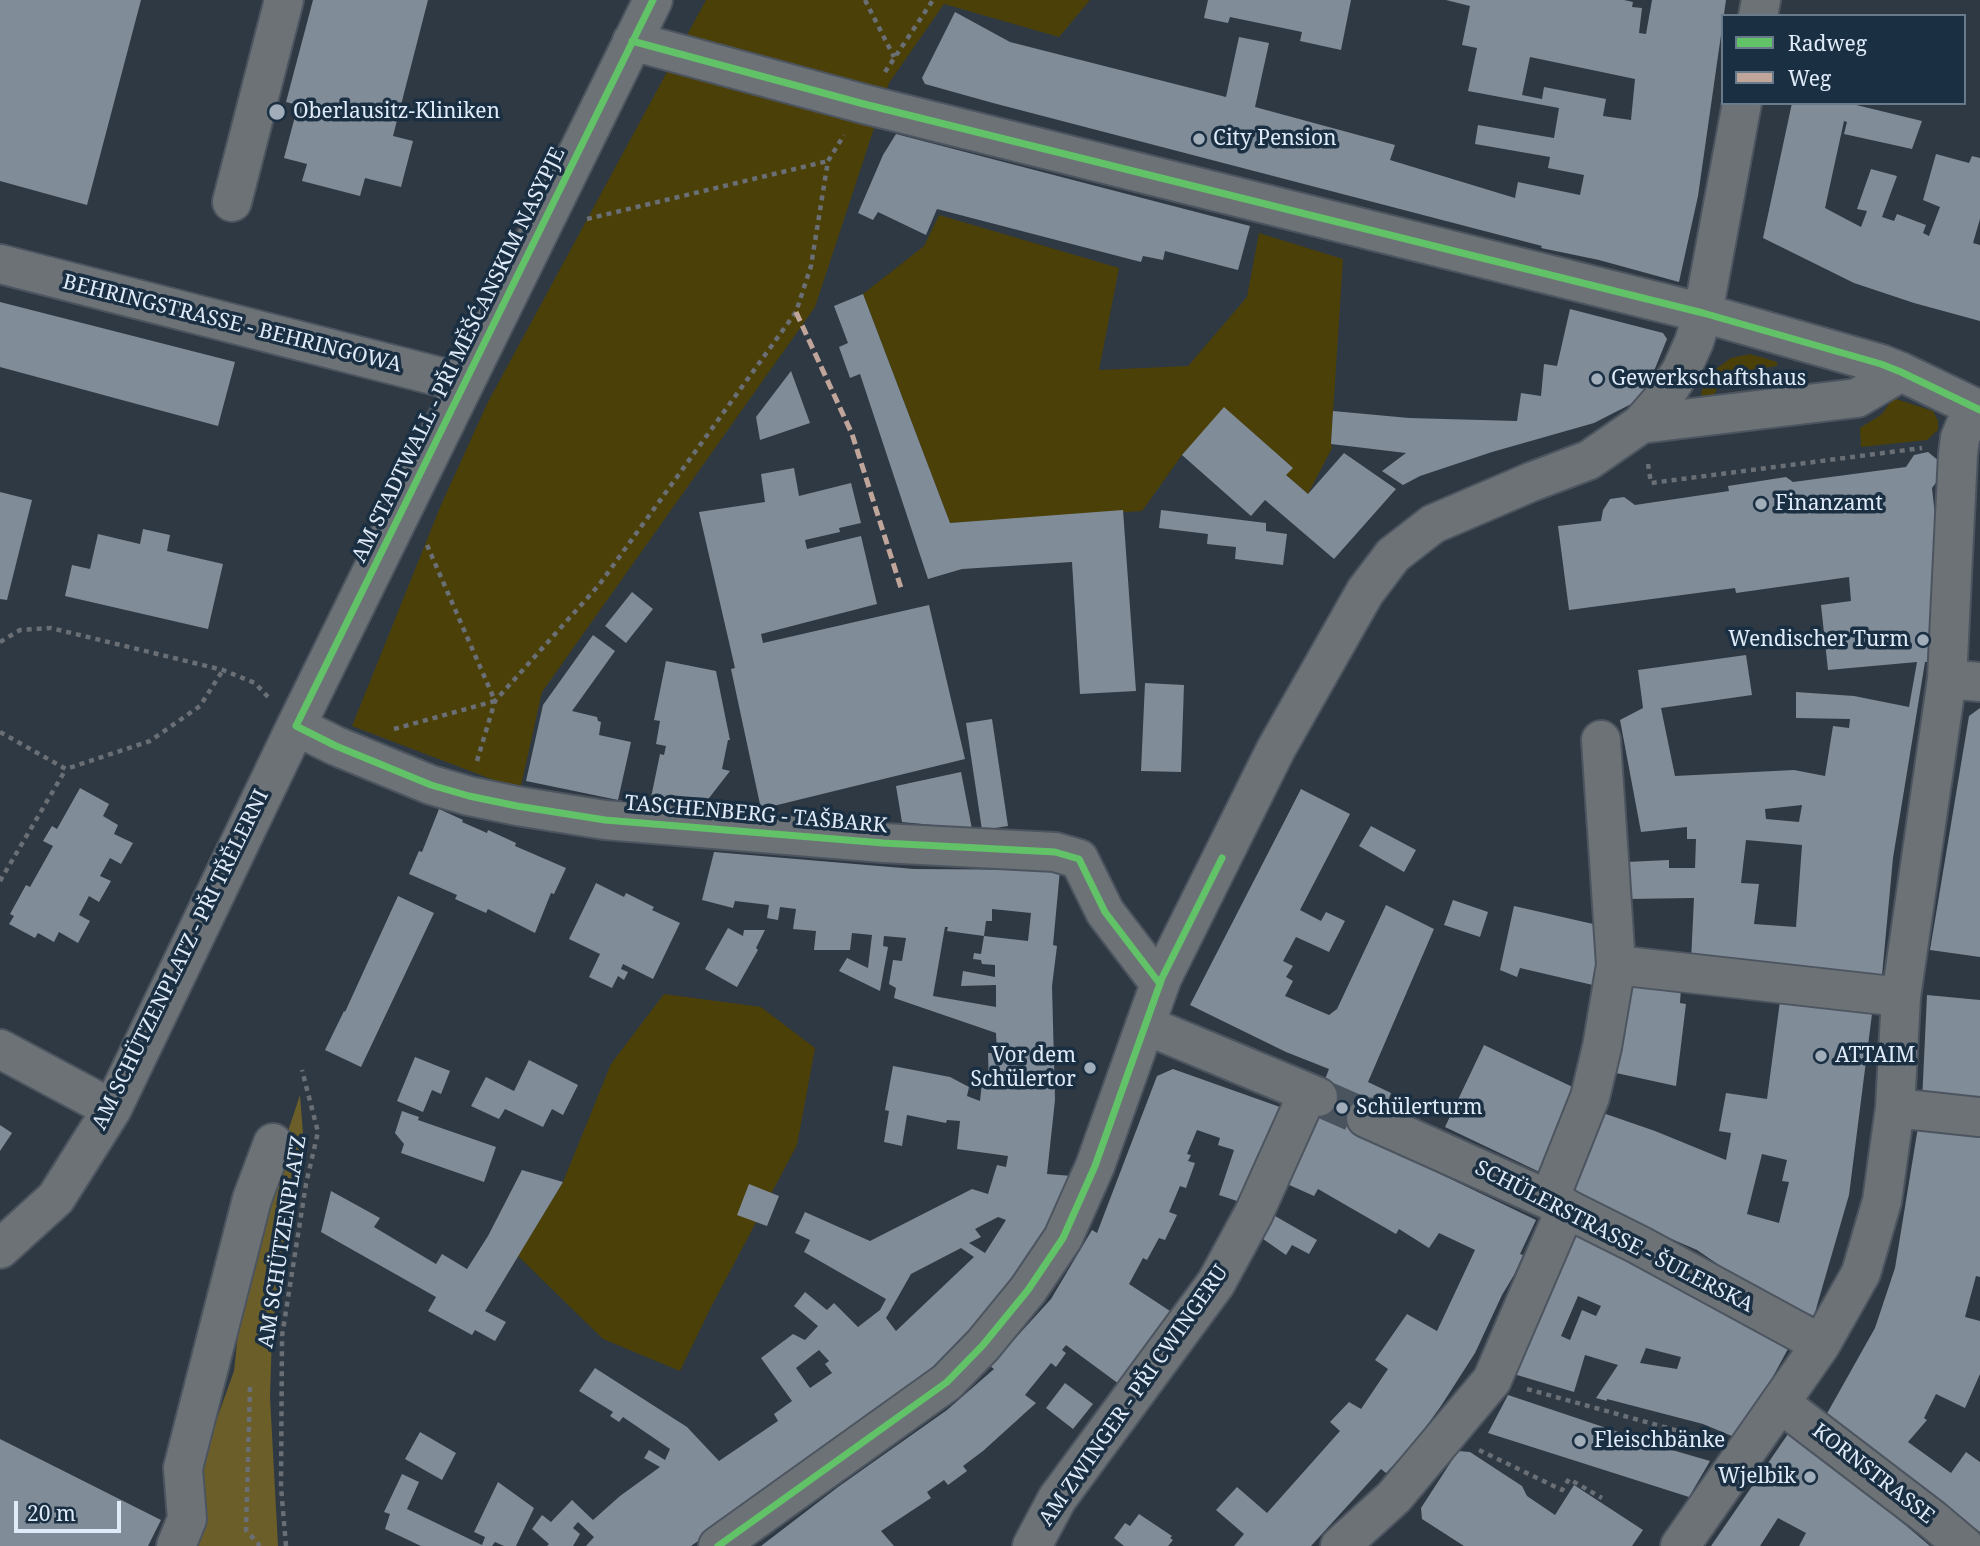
<!DOCTYPE html>
<html>
<head>
<meta charset="utf-8">
<style>
  body { margin:0 }
  #map { position:relative; width:1980px; height:1546px; overflow:hidden; background:#2e3944; font-family:"Noto Serif",serif }
  canvas { display:block }
  .legend { position:absolute; left:1721px; top:14px; width:245px; height:91px; box-sizing:border-box; background:#1b2f43; border:2px solid #697a8b; margin:0; padding:9px 12px; list-style:none; font-size:21px; color:#dfebf8 }
  .legend li { display:flex; align-items:center; gap:14px; height:35px }
  .legend b { width:35px; border:2px solid #697a8b }
  .scale { position:absolute; left:14px; top:1501px; width:107px; height:32px; box-sizing:border-box; border:4px solid #dfebf8; border-top:0; padding-left:9px; font-size:21px; line-height:24px; white-space:nowrap; color:#dfebf8; -webkit-text-stroke:5px #1b2f43; paint-order:stroke }
</style>
</head>
<body>
<div id="map">
<canvas width="1980" height="1546"></canvas>
<ul class="legend">
<li><b style="height:9px;background:#61c268"></b>Radweg</li>
<li><b style="height:9px;background:#c0a59a"></b>Weg</li>
</ul>
<div class="scale">20 m</div>
</div>
<script>
const ctx = document.querySelector('canvas').getContext('2d');
ctx.lineJoin = 'round';
function paint(path, color) { ctx.fillStyle = color; ctx.fill(path, 'evenodd'); }
const shape = rows => new Path2D(rows.map(r => 'M' + r).join(''));
function stroke(path, color, width, dash) { ctx.strokeStyle = color; ctx.lineWidth = width; ctx.lineCap = dash ? 'butt' : 'round'; ctx.setLineDash(dash || []); ctx.stroke(path); }
function write(font, color, halo, rows, align = 'center') {
  ctx.font = font + ' "Noto Serif",serif'; ctx.lineWidth = 7; ctx.setLineDash([]); ctx.textBaseline = 'middle'; ctx.strokeStyle = halo; ctx.fillStyle = color; for (const [text, x, y, turn = 0] of rows) {
    ctx.save(); ctx.translate(x, y); ctx.rotate((+turn || 0) * Math.PI / 180); ctx.textAlign = isNaN(turn) ? turn : align; if (halo) ctx.strokeText(text, 0, 0); ctx.fillText(text, 0, 0); ctx.restore();
  }
}
paint(shape([
  [706,0,1090,0,1059,37,944,4,889,83,815,307,542,692,520,790,352,726,441,505,488,402],
  [939,215,1119,268,1099,370,1188,366,1247,297,1259,233,1343,259,1331,444,1332,448,1308,494,1286,475,1292,467,1224,408,1182,455,1142,511,950,523,863,294,924,246],
  [1750,354,1777,362,1777,366,1724,374,1709,406,1701,395,1704,383,1712,372,1731,358],
  [1893,398,1933,411,1938,421,1938,430,1927,440,1861,447,1860,428,1882,414],
  [664,994,761,1007,815,1048,797,1145,711,1307,680,1371,603,1339,518,1256,563,1182,611,1064]
]), '#4c4009');
paint(shape([
  [300,1095,303,1133,291,1187,272,1334,270,1397,278,1546,193,1546,197,1474,234,1371,243,1286,281,1152]
]), '#6c5e28');
paint(shape([
  [0,0,141,0,87,205,0,181],
  [313,0,428,0,393,136,413,141,401,187,365,178,360,196,302,181,307,164,284,158,298,105,286,102],
  [1208,0,1351,0,1341,50,1300,41,1302,32,1230,17,1228,23,1204,18],
  [1446,0,1624,0,1633,2,1632,7,1642,8,1639,33,1646,34,1652,0,1726,0,1698,196,1679,282,1599,260,1541,248,1542,246,993,103,925,84,922,78,955,12,1010,42,1226,97,1239,37,1269,43,1255,107,1395,145,1390,160,1515,198,1518,182,1580,195,1584,175,1548,168,1550,157,1475,144,1478,125,1554,138,1559,108,1468,91,1477,48,1462,45,1470,6],
  [1530,57,1635,79,1631,120,1603,116,1606,99,1544,87,1542,99,1522,95],
  [1792,103,1848,103,1922,121,1912,149,1844,134,1847,122,1844,121,1825,208,1861,227,1867,211,1857,209,1871,169,1897,176,1882,217,1894,221,1897,214,1926,225,1923,233,1929,236,1940,207,1923,200,1936,154,1969,163,1972,156,1980,158,1980,219,1973,243,1980,245,1980,321,1914,303,1854,283,1763,238],
  [896,134,1250,226,1238,270,1165,251,1163,260,1143,256,1141,262,937,209,926,235,878,212,873,220,858,213,883,155],
  [863,294,950,523,1123,510,1136,691,1080,694,1072,562,962,569,928,579,860,374,850,378,839,347,848,343,834,306],
  [0,302,235,362,218,426,0,367],
  [1570,309,1663,333,1667,339,1643,398,1594,423,1492,452,1420,476,1403,485,1382,471,1406,453,1331,444,1333,411,1409,418,1517,421,1521,393,1541,396,1544,364,1557,366],
  [791,371,810,423,760,440,756,417],
  [1224,407,1293,468,1286,475,1308,494,1344,453,1396,489,1334,559,1265,500,1251,516,1182,455],
  [1928,452,1939,461,1941,476,1932,488,1940,560,1933,561,1940,628,1929,662,1925,662,1893,858,1881,986,1691,961,1694,898,1627,899,1626,862,1669,860,1669,868,1695,868,1696,839,1687,839,1687,827,1641,832,1620,720,1643,708,1638,670,1746,655,1752,695,1661,708,1675,776,1794,770,1825,776,1833,726,1849,728,1850,719,1796,718,1796,692,1854,696,1909,707,1917,662,1828,670,1821,605,1851,601,1849,577,1736,593,1735,588,1569,610,1558,526,1601,521,1603,510,1610,499,1624,497,1635,505,1729,491,1728,486,1786,477,1793,482,1906,467,1914,455],
  [1802,805,1799,822,1766,819,1765,809],
  [1746,840,1802,845,1796,927,1754,924,1759,884,1741,883],
  [794,468,799,496,851,483,861,523,839,528,840,532,805,540,807,549,861,536,877,604,761,634,763,643,929,605,965,759,761,809,731,669,735,668,699,512,765,502,761,474],
  [0,492,32,500,7,600,0,599],
  [1161,510,1266,523,1266,531,1287,534,1283,565,1235,559,1236,547,1207,544,1208,534,1159,528],
  [143,529,170,535,167,551,223,564,208,629,65,596,72,565,90,569,98,534,140,544],
  [632,592,653,609,626,643,605,626],
  [593,635,615,651,572,711,597,717,598,721,601,722,599,735,631,742,618,800,526,781,543,705],
  [666,661,716,671,730,740,728,740,722,769,730,771,692,820,648,812,660,754,664,755,666,746,656,744,660,721,654,720],
  [1145,683,1184,685,1181,772,1141,771],
  [1980,708,1980,957,1930,950,1969,716],
  [992,719,1008,826,982,830,966,723],
  [961,772,972,829,902,822,896,786],
  [80,788,109,804,103,816,118,825,114,834,133,843,121,864,110,858,100,876,111,881,99,902,89,896,79,915,90,921,78,943,59,932,54,942,38,933,35,938,9,924,14,916,10,914,26,885,30,887,53,846,43,841,52,826,57,829],
  [1301,789,1350,814,1300,910,1321,921,1326,912,1345,921,1329,952,1296,937,1283,961,1293,966,1286,977,1293,981,1285,996,1329,1015,1337,1009,1386,905,1434,929,1368,1082,1391,1093,1388,1101,1374,1095,1359,1135,1536,1220,1520,1254,1523,1255,1514,1275,1502,1295,1475,1353,1441,1406,1414,1443,1386,1473,1381,1469,1311,1546,1234,1546,1244,1534,1216,1510,1237,1487,1267,1513,1340,1431,1330,1422,1349,1402,1361,1409,1388,1369,1375,1360,1407,1314,1437,1331,1475,1250,1439,1233,1429,1248,1399,1229,1396,1234,1318,1189,1314,1196,1278,1180,1308,1123,1329,1069,1286,1052,1190,1005],
  [439,809,463,820,462,822,487,833,488,830,516,843,515,846,566,868,554,894,551,893,535,933,488,909,486,913,455,899,457,895,409,874,419,851,422,852],
  [1371,826,1416,850,1404,872,1359,846],
  [714,852,914,869,1060,870,1053,945,1057,946,1052,986,1055,1100,1047,1174,1072,1176,1055,1230,932,1376,691,1546,586,1546,594,1537,578,1522,573,1528,580,1534,573,1546,547,1546,549,1544,532,1529,542,1515,551,1522,572,1500,593,1520,620,1496,660,1467,644,1458,649,1450,665,1460,670,1449,623,1417,619,1422,610,1416,613,1412,579,1391,595,1368,687,1427,719,1461,778,1421,774,1414,792,1401,761,1358,793,1334,805,1340,818,1326,794,1306,805,1292,827,1310,834,1303,858,1327,880,1310,886,1299,804,1252,810,1240,795,1233,805,1212,870,1241,972,1189,988,1194,997,1165,1006,1167,1008,1156,957,1149,960,1121,947,1120,946,1123,907,1115,902,1146,884,1142,889,1111,885,1110,893,1066,950,1077,969,1087,967,1096,980,1101,982,1083,989,1084,988,1053,997,1053,996,1033,894,998,896,988,889,984,893,960,902,961,906,938,884,936,883,946,888,947,880,991,839,971,847,958,868,968,872,935,852,933,850,950,814,950,816,931,793,929,796,909,780,907,778,920,767,918,769,905,735,901,733,908,702,900],
  [992,909,1031,913,1028,941,984,936,981,954,974,953,973,959,981,960,982,964,995,965,995,977,963,971,961,986,996,985,996,1007,933,996,945,927,948,927,947,931,984,936,986,921,992,921],
  [998,1217,1006,1220,985,1253,969,1243,981,1237,975,1229],
  [961,1248,974,1257,896,1331,886,1318,911,1274],
  [819,1350,829,1361,825,1364,832,1373,810,1388,796,1368],
  [596,883,624,897,626,893,654,907,652,910,680,923,653,979,623,964,621,969,628,972,624,980,618,976,612,988,589,977,600,954,569,939],
  [398,896,434,913,361,1067,325,1050,344,1011,345,1012],
  [1453,900,1488,912,1480,937,1444,925],
  [1514,906,1602,926,1597,986,1520,968,1517,977,1500,970],
  [728,928,743,936,744,930,765,930,756,948,758,950,737,987,705,969],
  [1627,982,1681,988,1680,1003,1686,1004,1676,1086,1616,1073],
  [1927,995,1980,1000,1980,1107,1922,1102],
  [1780,1001,1872,1014,1849,1195,1814,1316,1760,1293,1697,1250,1570,1195,1600,1112,1655,1131,1726,1160,1731,1133,1719,1131,1726,1093,1767,1099],
  [1762,1154,1787,1160,1782,1181,1789,1182,1779,1223,1747,1214],
  [1484,1045,1579,1090,1548,1176,1445,1127],
  [415,1057,450,1071,441,1094,432,1090,423,1112,397,1101],
  [529,1060,578,1085,563,1115,552,1109,543,1127,505,1109,499,1119,471,1106,486,1077,514,1091],
  [1173,1069,1280,1107,1246,1204,1219,1195,1234,1150,1218,1145,1220,1138,1197,1130,1187,1154,1191,1155,1188,1161,1195,1163,1186,1188,1180,1186,1169,1212,1177,1215,1165,1240,1159,1238,1147,1260,1143,1258,1129,1284,1170,1311,1119,1384,1066,1345,1062,1350,1066,1353,1056,1367,1051,1363,1025,1395,1036,1403,983,1451,963,1466,967,1471,948,1485,944,1480,927,1492,931,1498,881,1531,894,1546,761,1546,838,1487,947,1410,994,1369,990,1366,1051,1299,1092,1230,1097,1233,1157,1076],
  [402,1111,419,1117,418,1120,496,1147,484,1182,401,1153,404,1144,395,1133],
  [1919,1121,1980,1129,1980,1277,1976,1276,1965,1317,1980,1321,1980,1374,1965,1408,1936,1394,1924,1418,1927,1420,1908,1442,1951,1473,1966,1452,1980,1462,1980,1532,1825,1417,1875,1328,1895,1268],
  [0,1125,12,1133,0,1151],
  [522,1170,563,1182,485,1311,506,1322,495,1341,475,1330,472,1335,428,1311,436,1297,321,1232,331,1191,380,1218,374,1227,436,1264,442,1254,467,1269,488,1236],
  [749,1184,779,1196,767,1226,737,1215],
  [1268,1212,1317,1240,1309,1254,1292,1245,1286,1255,1256,1234],
  [1568,1221,1789,1347,1739,1439,1703,1424,1607,1399,1607,1401,1596,1398,1618,1365,1585,1355,1574,1392,1507,1372],
  [1578,1296,1601,1306,1596,1316,1582,1310,1570,1340,1561,1336],
  [1646,1348,1681,1357,1677,1369,1640,1363],
  [1065,1383,1093,1404,1073,1429,1046,1408],
  [1508,1395,1672,1450,1710,1461,1689,1497,1488,1433],
  [420,1432,456,1453,442,1480,405,1459],
  [1788,1434,1877,1501,1930,1546,1799,1546,1806,1533,1778,1518,1760,1546,1711,1546],
  [0,1439,161,1520,148,1546,0,1546],
  [1458,1451,1470,1452,1522,1486,1527,1496,1555,1515,1574,1485,1643,1530,1632,1546,1464,1546,1422,1519,1421,1508],
  [402,1474,419,1482,407,1509,482,1545,485,1537,474,1532,498,1482,534,1508,516,1546,504,1546,495,1542,492,1546,421,1546,385,1529,390,1514,384,1512],
  [1139,1514,1172,1536,1170,1538,1173,1540,1168,1546,1124,1546,1114,1538,1125,1523,1130,1526]
]), '#808c98');
stroke(shape([
  [1318,1097,1366,1118]
]), '#49545f', 38, [38, 19]);
const minor = shape([
  [1758,16,1761,0],
  [632,41,864,104,1703,313,1881,364,1901,372,1980,410],
  [232,202,284,0],
  [0,264,464,383],
  [1641,424,1857,398,1901,372],
  [1947,679,1980,682],
  [296,726,336,746,431,785,469,796,517,806,605,820,883,843,1055,852,1079,859,1105,912,1160,984],
  [1616,965,1901,997],
  [1145,1025,1318,1097],
  [0,1049,112,1109],
  [1895,1108,1980,1117],
  [1366,1118,1549,1200,1639,1245,1821,1344],
  [1549,1200,1590,1097,1602,1047,1616,965,1601,740],
  [0,1249,56,1198,112,1109,296,726,653,0],
  [1780,1403,1932,1519,1964,1546],
  [176,1546,187,1519,183,1468,252,1199,273,1143],
  [718,1546,947,1382,983,1345,1028,1290,1063,1238,1095,1166,1162,978,1276,749,1365,592,1393,555,1433,524,1531,482,1589,460,1641,424,1661,401,1681,371,1694,342,1703,313,1742,103],
  [1032,1546,1057,1499,1216,1283,1254,1213,1308,1093],
  [1340,1546,1394,1497,1492,1380,1566,1208],
  [1680,1546,1821,1344,1861,1273,1882,1201,1895,1108,1901,997,1947,679,1958,454,1960,438,1973,407]
]);
stroke(minor, '#4c555f', 42);
stroke(shape([
  [865,0,894,57],
  [885,72,933,0],
  [587,219,828,161],
  [1648,464,1651,483,1922,448],
  [0,642,20,630,51,628,223,670,255,683,269,698],
  [394,729,495,701,427,545],
  [0,732,66,769,150,741,200,706,223,670],
  [477,761,495,701,599,585,796,312,811,266,828,161,844,135],
  [0,881,66,769],
  [250,1387,246,1530,260,1546],
  [1527,1389,1711,1440],
  [1479,1450,1562,1490,1569,1479,1602,1498],
  [286,1546,281,1487,282,1336,306,1184,318,1132,302,1070]
]), '#696f75', 4.5, [5, 5]);
stroke(minor, '#6d7277', 38);
stroke(shape([
  [796,312,852,434,902,591]
]), '#c0a59a', 5, [10, 5]);
stroke(shape([
  [653,0,296,726,336,746,431,785,469,796,517,806,605,820,883,843,1055,852,1079,859,1105,912,1160,984],
  [632,41,864,104,1703,313,1881,364,1901,372,1980,410],
  [718,1546,947,1382,983,1345,1028,1290,1063,1238,1095,1166,1162,978,1222,858]
]), '#61c268', 7);
for (const [x, y, r, color] of [
  [277,112,9,"#a1adb9"],
  [1199,139,7,"#a1adb9"],
  [1597,379,7,"#a1adb9"],
  [1761,504,7,"#a1adb9"],
  [1923,640,7,"#a1adb9"],
  [1821,1056,7,"#a1adb9"],
  [1090,1068,7,"#a1adb9"],
  [1342,1108,7,"#a1adb9"],
  [1580,1441,7,"#a1adb9"],
  [1810,1477,7,"#a1adb9"]
]) { const dot = new Path2D(); dot.arc(x, y, r, 0, 2 * Math.PI); ctx.fillStyle = color; ctx.fill(dot); stroke(dot, '#1b2f43', 2.5); }
write('21px', '#dfebf8', '#1b2f43', [
  ["Oberlausitz-Kliniken",293,112],
  ["City Pension",1213,139],
  ["Gewerkschaftshaus",1611,379],
  ["Finanzamt",1775,504],
  ["Wendischer Turm",1909,640,"right"],
  ["Vor dem",1076,1056,"right"],
  ["Schülertor",1076,1080,"right"],
  ["ATTAIM",1835,1056],
  ["Schülerturm",1356,1108],
  ["Fleischbänke",1594,1441],
  ["Wjelbik",1796,1477,"right"]
], 'left');
write('21px', '#dfebf8', '#1b2f43', [
  ["BEHRINGSTRASSE - BEHRINGOWA",232,324,14],
  ["AM STADTWALL - PŘI MĚŠĆANSKIM NASYPJE",459,355,-64],
  ["TASCHENBERG - TAŠBARK",756,815,5],
  ["AM SCHÜTZENPLATZ - PŘI TŘĚLERNI",181,960,-64],
  ["SCHÜLERSTRASSE - ŠULERSKA",1614,1237,27],
  ["AM SCHÜTZENPLATZ",283,1242,-81],
  ["AM ZWINGER - PŘI CWINGERU",1134,1396,-55],
  ["KORNSTRASSE",1873,1474,38]
]);
</script>
</body>
</html>
